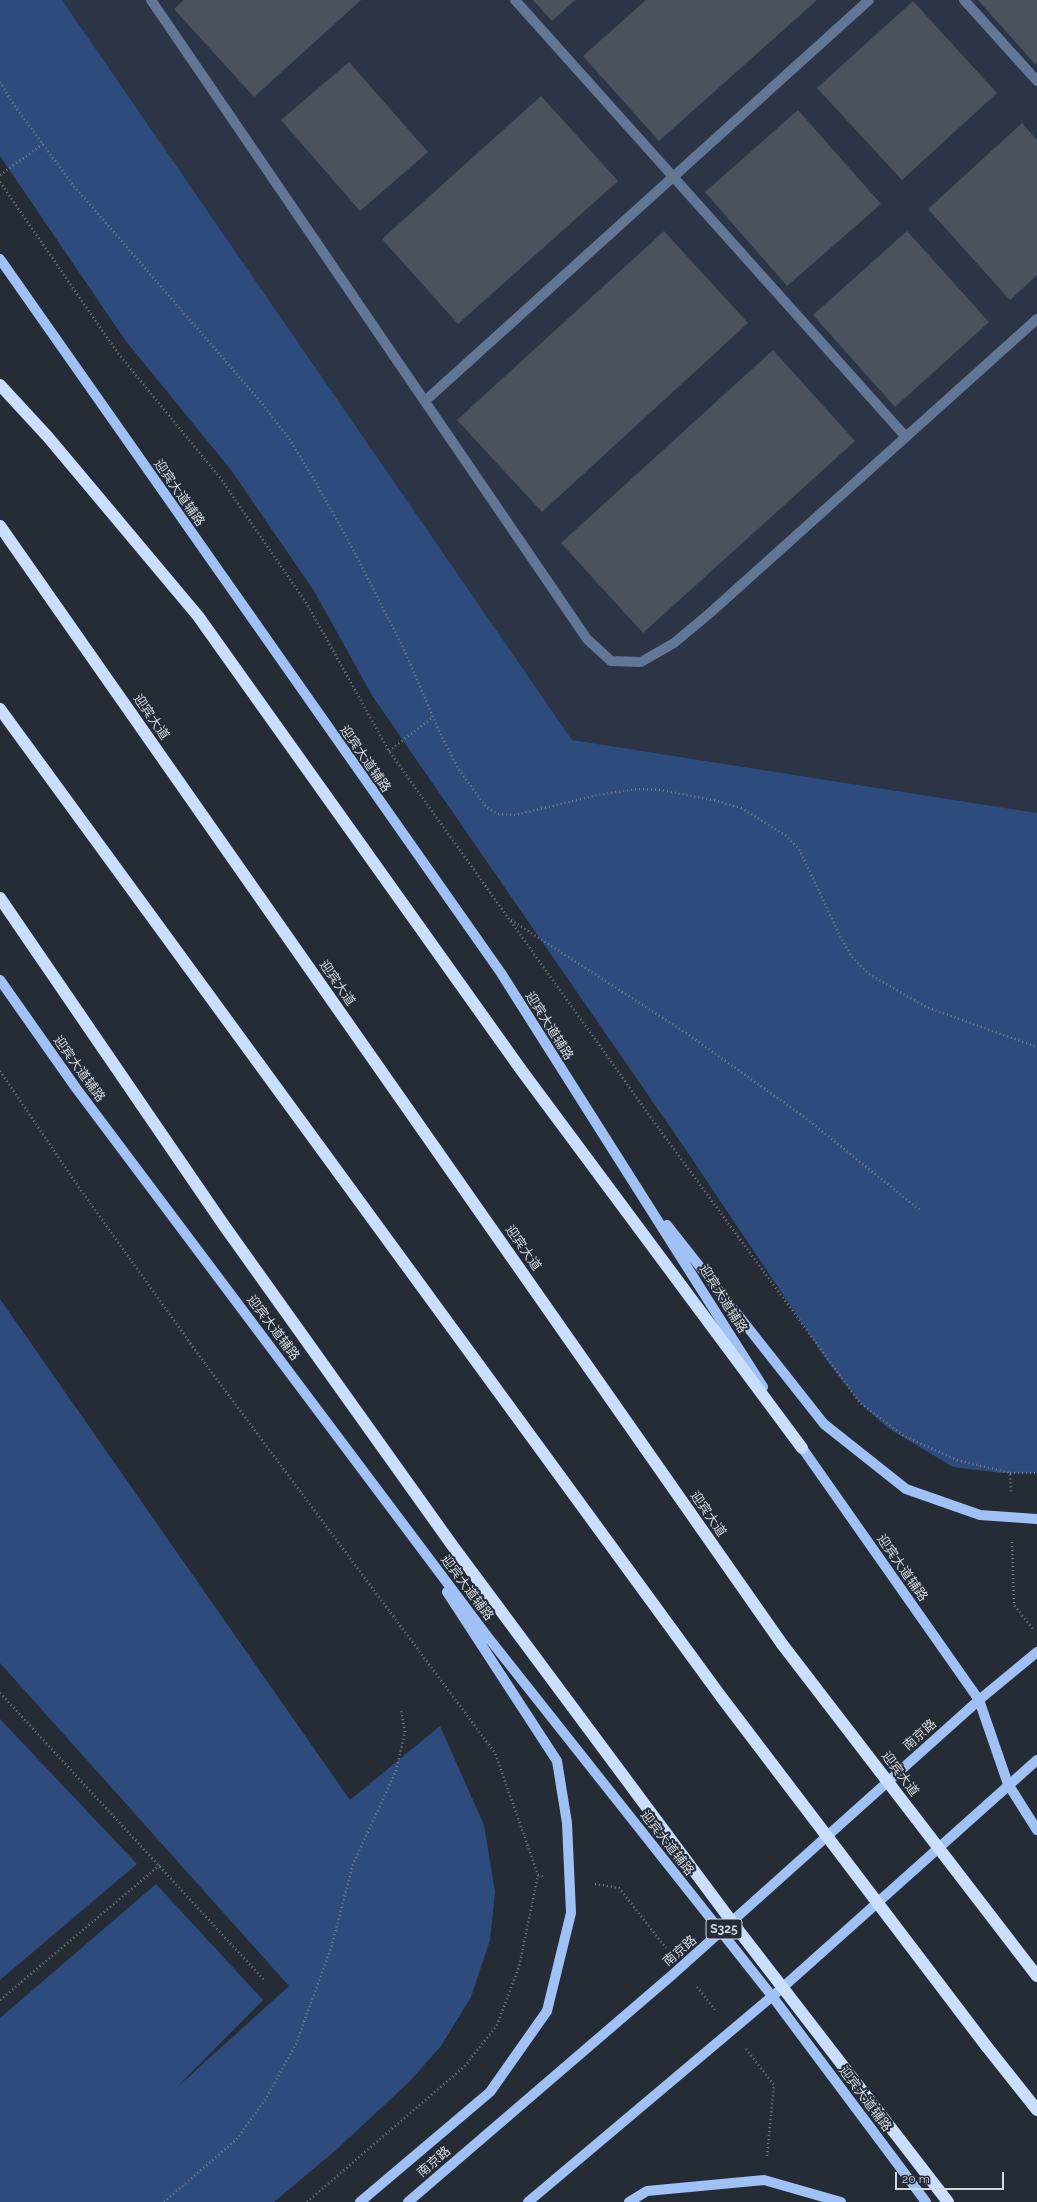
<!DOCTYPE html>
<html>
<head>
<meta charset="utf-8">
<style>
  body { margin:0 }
  #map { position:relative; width:1037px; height:2202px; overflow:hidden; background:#252c36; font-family:Raleway,sans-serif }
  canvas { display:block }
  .scale { position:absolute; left:895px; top:2172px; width:109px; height:18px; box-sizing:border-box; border:2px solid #d3d7de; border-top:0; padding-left:5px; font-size:12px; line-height:14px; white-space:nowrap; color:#d3d7de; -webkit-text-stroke:3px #252c36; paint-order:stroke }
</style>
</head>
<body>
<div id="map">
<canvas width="1037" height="2202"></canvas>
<div class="scale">20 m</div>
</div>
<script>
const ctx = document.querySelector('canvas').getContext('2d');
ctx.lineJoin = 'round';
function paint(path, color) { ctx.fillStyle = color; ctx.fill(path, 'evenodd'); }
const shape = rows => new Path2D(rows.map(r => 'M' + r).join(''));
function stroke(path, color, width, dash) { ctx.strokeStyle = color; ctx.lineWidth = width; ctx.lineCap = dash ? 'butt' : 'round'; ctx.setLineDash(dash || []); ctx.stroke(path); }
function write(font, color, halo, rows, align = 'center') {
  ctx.font = font + ' Raleway,"Noto Sans SC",sans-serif'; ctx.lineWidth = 4; ctx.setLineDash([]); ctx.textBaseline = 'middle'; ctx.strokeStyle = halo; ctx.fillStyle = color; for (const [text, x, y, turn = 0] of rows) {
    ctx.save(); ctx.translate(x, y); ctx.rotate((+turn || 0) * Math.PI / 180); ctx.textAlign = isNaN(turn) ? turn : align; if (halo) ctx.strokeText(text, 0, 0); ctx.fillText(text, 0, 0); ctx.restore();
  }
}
paint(shape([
  [62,0,1037,0,1037,813,572,740]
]), '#2c3545');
paint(shape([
  [0,0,62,0,572,740,1037,813,1037,1473,1002,1473,953,1467,888,1428,860,1403,826,1359,684,1147,373,697,314,591,231,470,125,340,0,156],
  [0,1299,350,1800,440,1726,484,1825,495,1892,490,1940,471,1997,441,2046,409,2082,336,2150,274,2202,0,2202,0,2018,156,1884,263,2000,174,2090,289,1986,0,1663],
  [0,1719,137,1864,0,1980]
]), '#2d4b7c');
paint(shape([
  [184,0,361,0,254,97,174,9],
  [533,0,575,0,552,21],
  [646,0,817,0,659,141,583,56],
  [978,0,1037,0,1037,62,1035,64],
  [913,1,997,93,902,180,817,88],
  [349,62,428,152,360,211,281,120],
  [541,96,618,181,458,324,382,239],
  [798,110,881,204,787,286,705,192],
  [1022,123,1037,140,1037,275,1010,300,928,209],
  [664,231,748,323,542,512,457,420],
  [907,231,989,322,895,407,813,315],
  [773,350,855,441,643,633,561,543]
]), '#4b525e');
stroke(shape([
  [0,82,14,105,73,185,260,401,288,437,315,481,348,540,403,647,440,733,459,770,487,808,498,814,515,815,598,795,637,789,661,790,717,801,741,808,785,835,799,849,840,936,852,957,869,974,926,1007,1037,1047],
  [0,175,43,144],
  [0,182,117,352,221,479,307,604,389,751,657,1126,860,1403,904,1436,957,1460,1010,1473,1011,1493],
  [389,751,432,718],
  [511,920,686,1033,803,1116,921,1211],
  [0,1071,80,1189,198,1354,495,1753,538,1875,544,1877],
  [1010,1473,1037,1473],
  [1012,1542,1014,1605,1033,1629],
  [0,1693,265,1981],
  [595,1884,619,1888,666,1948],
  [697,1987,716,2011],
  [0,2000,160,1865],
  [746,2049,774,2085,767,2156],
  [164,2202,236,2140,265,2100,296,2044,331,1948,353,1864,396,1771,405,1732,401,1710],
  [307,2202,465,2066,497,2025,519,1967,538,1875]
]), '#7b8189', 2.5, [1, 3]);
stroke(shape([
  [151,0,587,639,611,661,641,662,674,643,710,613,1037,319],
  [515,0,906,437],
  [964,0,1037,81],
  [425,401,869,0]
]), '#627696', 10);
stroke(shape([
  [0,259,501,973,763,1387],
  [0,980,76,1088,487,1636,772,1996,926,2202],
  [667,1225,824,1424,906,1489,980,1515,1037,1519],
  [798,1442,979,1700,1008,1784,1037,1830],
  [360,2202,490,2092,547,2011,571,1913,567,1823,557,1761,447,1592],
  [408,2202,671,1976,979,1700,1037,1652],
  [528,2202,782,1988,1037,1760],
  [629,2202,647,2191,764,2180,841,2202]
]), '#a0c1f6', 10);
stroke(shape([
  [0,385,48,437,198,616,522,1071,802,1448],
  [0,526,782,1644],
  [0,709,722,1698],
  [0,898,223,1224,452,1545,732,1922,948,2202],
  [987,2047,1037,2110]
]), '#cadefe', 12);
stroke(shape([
  [782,1644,1037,1976],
  [722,1698,987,2047]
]), '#cadefe', 12);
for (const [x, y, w] of [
  [724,1929,36]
]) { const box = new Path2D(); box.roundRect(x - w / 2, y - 10, w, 20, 3); ctx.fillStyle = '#252c36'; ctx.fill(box); stroke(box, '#d3d7de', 1); }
write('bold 12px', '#d3d7de', null, [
  ["S325",724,1929]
]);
write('13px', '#d3d7de', '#252c36', [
  ["迎宾大道辅路",179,493,55],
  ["迎宾大道",151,717,55],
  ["迎宾大道辅路",365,759,55],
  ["迎宾大道",337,983,55],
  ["迎宾大道辅路",549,1026,58],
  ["迎宾大道辅路",79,1069,54],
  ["迎宾大道",523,1248,55],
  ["迎宾大道辅路",723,1299,58],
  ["迎宾大道辅路",273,1328,53],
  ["迎宾大道",708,1514,55],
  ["迎宾大道辅路",902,1568,55],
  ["迎宾大道辅路",467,1588,53],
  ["南京路",920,1735,-42],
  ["迎宾大道",900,1774,53],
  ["迎宾大道辅路",667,1843,52],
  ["南京路",680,1951,-41],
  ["迎宾大道辅路",865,2099,53],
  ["南京路",434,2162,-41]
]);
</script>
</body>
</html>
